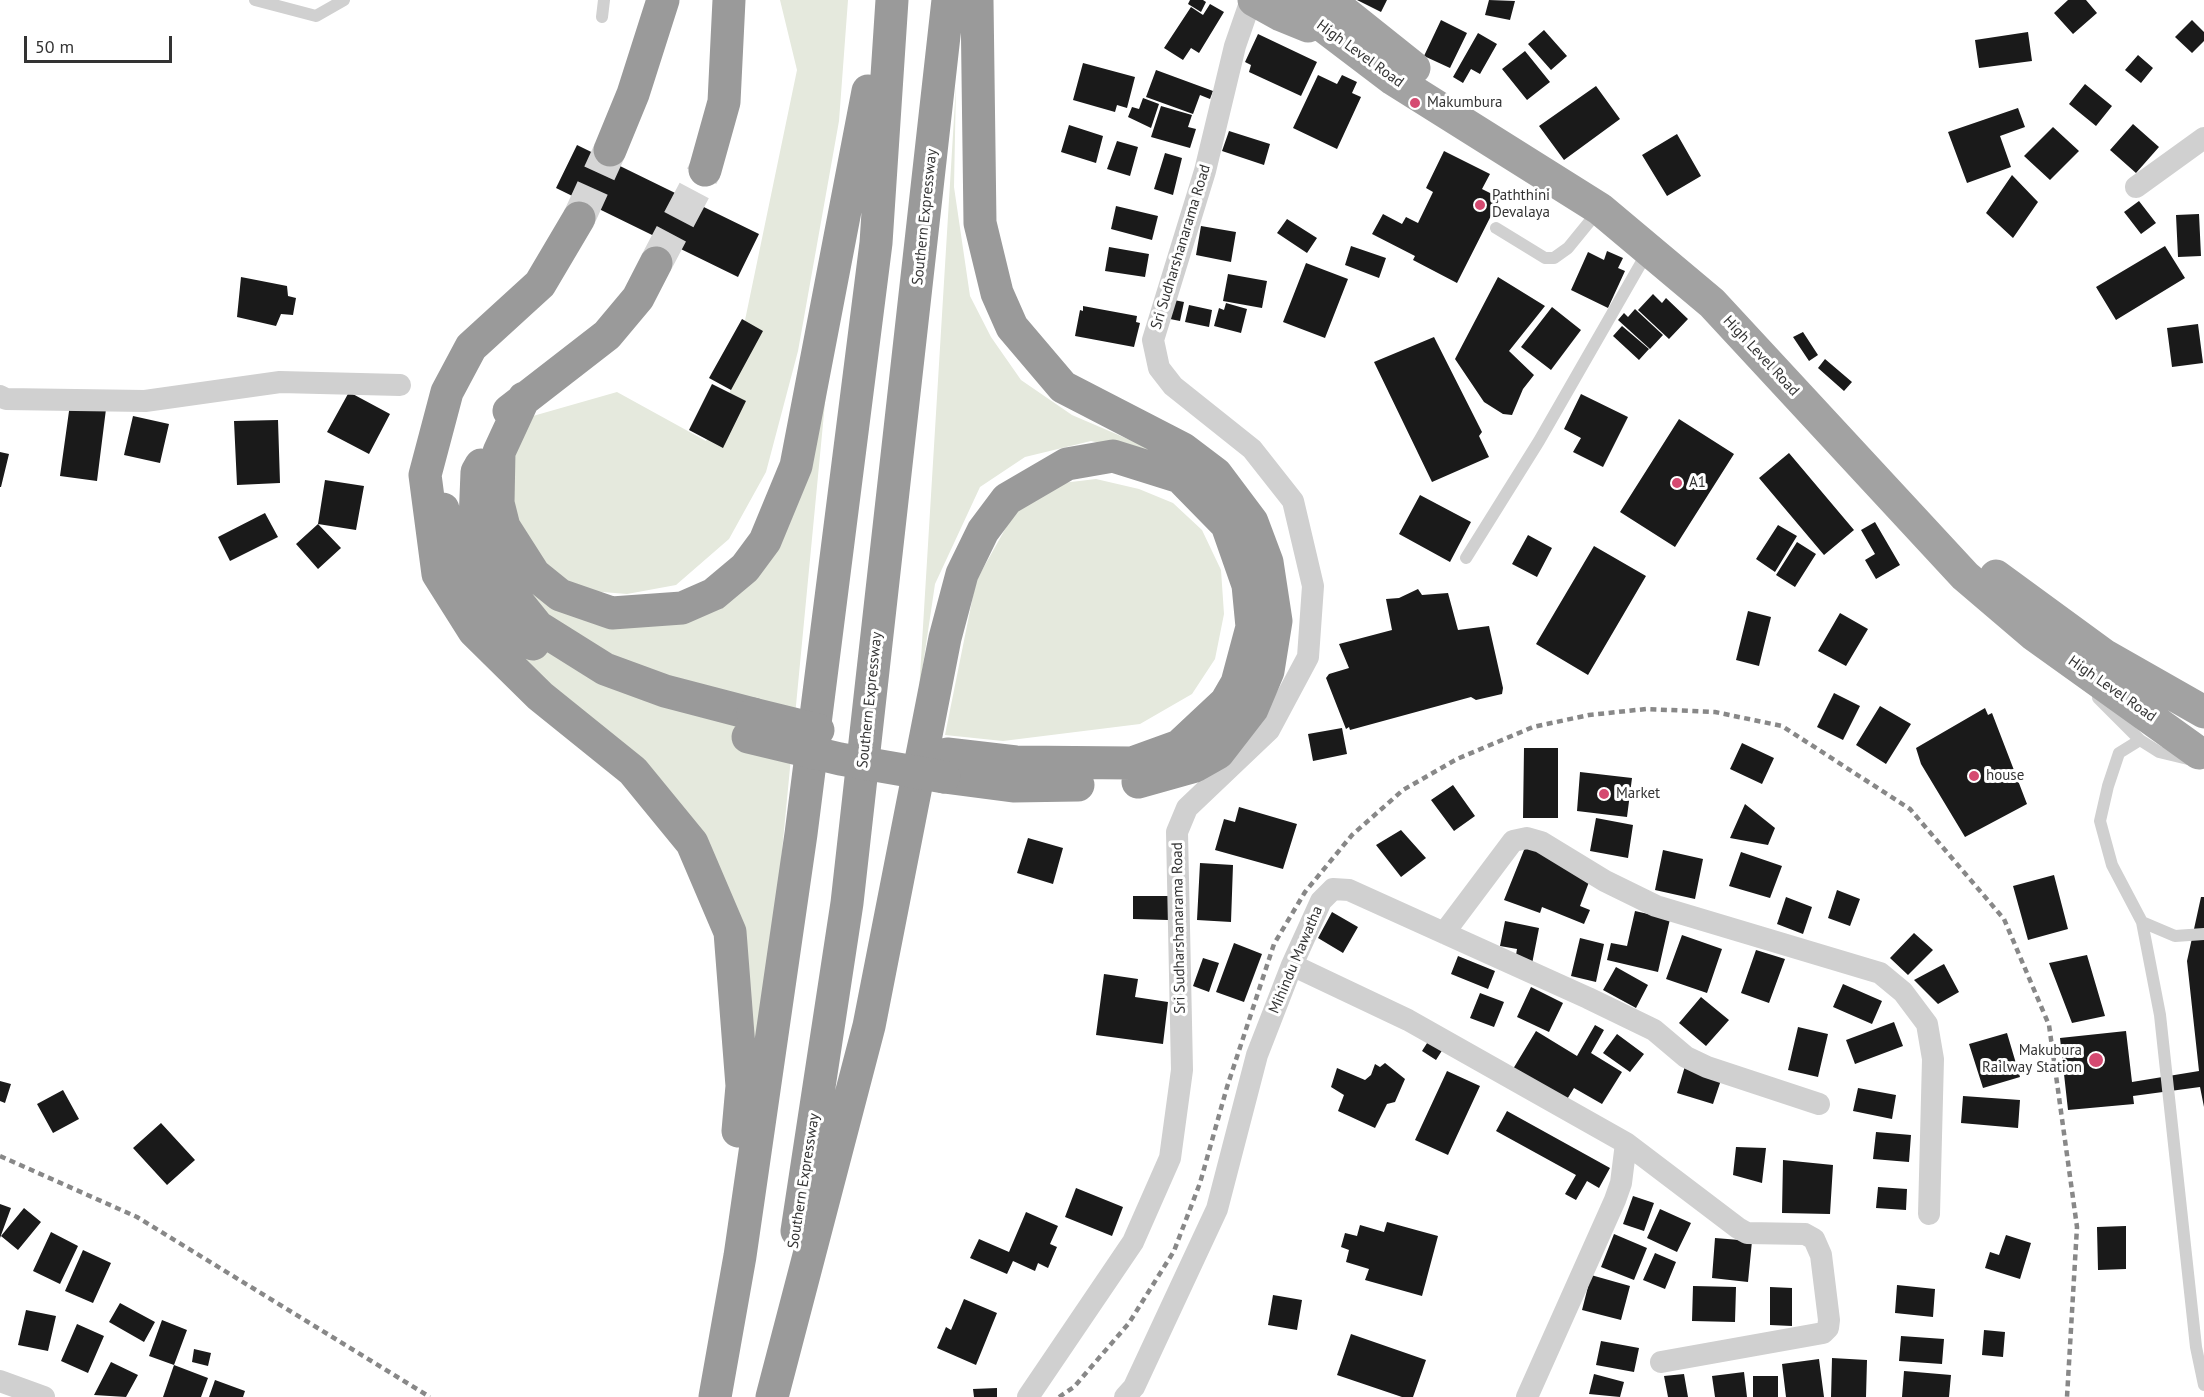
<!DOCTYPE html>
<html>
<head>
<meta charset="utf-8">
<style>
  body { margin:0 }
  #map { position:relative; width:2204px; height:1397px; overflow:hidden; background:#fff; font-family:"PT Sans",sans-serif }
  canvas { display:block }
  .scale { position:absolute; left:24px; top:36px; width:148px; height:27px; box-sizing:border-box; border:3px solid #333; border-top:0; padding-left:8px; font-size:18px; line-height:21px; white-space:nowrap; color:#333; -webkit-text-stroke:4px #fff; paint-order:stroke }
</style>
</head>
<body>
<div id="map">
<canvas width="2204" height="1397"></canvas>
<div class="scale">50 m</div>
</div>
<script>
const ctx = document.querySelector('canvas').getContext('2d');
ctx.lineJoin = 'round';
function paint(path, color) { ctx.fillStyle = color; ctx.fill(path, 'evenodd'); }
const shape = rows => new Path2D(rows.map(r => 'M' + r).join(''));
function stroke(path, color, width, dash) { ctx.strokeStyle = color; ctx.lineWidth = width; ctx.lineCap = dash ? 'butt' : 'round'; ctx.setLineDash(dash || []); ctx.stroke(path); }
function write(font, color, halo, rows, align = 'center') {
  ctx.font = font + ' "PT Sans",sans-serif'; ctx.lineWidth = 6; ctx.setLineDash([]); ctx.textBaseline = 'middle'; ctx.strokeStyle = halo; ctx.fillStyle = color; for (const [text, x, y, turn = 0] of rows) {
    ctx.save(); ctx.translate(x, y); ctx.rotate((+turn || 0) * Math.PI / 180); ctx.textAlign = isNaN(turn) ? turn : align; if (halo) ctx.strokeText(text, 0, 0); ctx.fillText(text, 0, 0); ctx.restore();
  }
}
paint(shape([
  [780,0,848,0,839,121,798,351,766,472,729,539,676,585,627,594,590,591,560,578,533,550,515,516,507,441,533,416,617,392,706,441,728,402,797,70],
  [956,85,954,187,970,296,991,337,1021,380,1072,415,1151,449,1145,454,1091,441,1025,457,980,487,935,584,919,692],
  [832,330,759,1091,734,909,513,659,506,559,620,620,746,576],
  [1096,479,1139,489,1173,503,1202,530,1221,570,1224,614,1215,659,1192,694,1140,724,1003,741,945,735,976,581,1017,508,1054,484]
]), '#e5e9dd');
paint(shape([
  [1190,0,1203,0,1206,2,1201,12,1188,4],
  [1357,0,1387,0,1381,12],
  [1489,0,1515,1,1510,20,1485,15],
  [2068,0,2086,0,2097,13,2073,34,2054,13],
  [1210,4,1224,12,1199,53,1191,48,1183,60,1164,48,1191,7,1203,15],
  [1441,20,1467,33,1450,68,1424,56],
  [2192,20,2204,32,2204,41,2192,53,2175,37],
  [1544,30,1567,56,1551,70,1528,44],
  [2028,32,2032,61,1979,68,1975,40],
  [1478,33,1497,44,1480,74,1471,69,1463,83,1453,77],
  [1258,34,1317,62,1301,96,1249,72,1251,65,1245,62],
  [1525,51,1550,82,1527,100,1502,69],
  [2138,55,2153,68,2141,83,2125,70],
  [1083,63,1135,77,1127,108,1117,105,1115,112,1073,100],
  [1156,70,1213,91,1210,99,1200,95,1193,114,1146,97],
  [1318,75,1337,84,1342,75,1357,82,1352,93,1361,97,1337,149,1293,128],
  [2085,84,2112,106,2096,126,2069,104],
  [1596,86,1620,119,1564,160,1539,126],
  [1143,98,1159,104,1151,128,1128,117,1132,107,1139,109],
  [1161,106,1192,115,1188,127,1196,129,1190,148,1151,137],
  [2018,108,2025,127,2000,136,2011,167,1967,183,1948,132],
  [2133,124,2159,147,2136,173,2110,150],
  [1069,125,1103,136,1096,163,1061,152],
  [2053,127,2079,151,2050,180,2024,156],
  [1229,131,1270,144,1264,165,1222,151],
  [1677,134,1701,176,1667,196,1642,155],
  [1117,141,1138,147,1130,176,1107,169],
  [577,145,759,234,738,277,556,188],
  [1444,151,1490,174,1482,189,1500,198,1457,283,1413,260,1415,256,1372,234,1383,214,1402,224,1406,217,1418,223,1433,192,1426,188],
  [1165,153,1182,158,1173,195,1154,189],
  [2012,175,2038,202,2013,238,1986,213],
  [2139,201,2156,223,2141,234,2124,212],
  [1116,206,1158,216,1152,240,1111,229],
  [2199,214,2201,256,2178,257,2176,215],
  [1287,219,1317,238,1307,253,1277,233],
  [1201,226,1236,232,1231,262,1196,255],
  [1351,246,1386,258,1379,278,1345,265],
  [2165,246,2185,278,2116,320,2096,287],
  [1109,247,1149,254,1145,277,1105,271],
  [1607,251,1623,258,1618,268,1625,271,1608,308,1571,290,1588,252,1604,260],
  [1306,263,1348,279,1325,338,1283,322],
  [1228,274,1267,281,1262,308,1223,301],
  [241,277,287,286,288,296,296,298,293,315,281,314,276,326,237,317],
  [1498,277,1545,306,1509,351,1534,375,1523,389,1512,415,1503,414,1484,402,1455,359],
  [1653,294,1662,303,1666,298,1688,319,1669,339,1638,310],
  [1169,299,1184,302,1180,321,1165,318],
  [1226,303,1247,309,1241,333,1214,326,1219,308,1224,310],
  [1189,305,1212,310,1209,327,1185,322],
  [1083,306,1137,316,1136,322,1140,323,1134,347,1075,336,1080,310,1083,311],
  [1552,307,1581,330,1551,370,1521,347],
  [1635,309,1663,335,1650,349,1618,320,1624,313,1628,317],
  [742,319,763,331,731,390,709,378],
  [2198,324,2203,363,2172,367,2167,328],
  [1622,326,1649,349,1639,360,1613,336],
  [1803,332,1818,355,1809,361,1793,337],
  [1434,337,1482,432,1479,436,1489,457,1432,482,1374,362],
  [1825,359,1852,382,1844,391,1818,368],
  [712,384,746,401,723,448,689,430],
  [349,392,390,414,369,454,327,432],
  [1581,394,1628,417,1603,467,1573,452,1581,438,1564,429],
  [70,404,106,409,97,481,60,476],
  [133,416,169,424,160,463,124,455],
  [1679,419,1734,454,1675,547,1620,512],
  [278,420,280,483,237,485,234,421],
  [0,452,9,454,1,487,0,487],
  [1789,453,1854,530,1824,555,1759,478],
  [325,480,364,486,356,530,318,524,341,548,318,569,296,544,318,524],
  [1420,495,1471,522,1450,562,1399,534],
  [265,513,278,537,230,561,218,537],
  [1875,522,1900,565,1876,579,1865,560,1875,554,1861,530],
  [1778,525,1797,536,1775,572,1756,559],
  [1528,535,1552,548,1537,577,1512,564],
  [1797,542,1816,554,1795,587,1776,575],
  [1594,546,1646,576,1588,675,1536,644],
  [1418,589,1422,595,1448,593,1458,630,1489,626,1503,688,1502,694,1476,700,1471,697,1350,730,1349,727,1346,729,1326,678,1329,674,1349,668,1339,644,1392,630,1386,599,1399,598],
  [1748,611,1771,617,1759,666,1736,660],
  [1840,613,1868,629,1846,666,1818,651],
  [1834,693,1860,706,1843,740,1817,727],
  [1880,706,1911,724,1886,764,1856,745],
  [1985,708,1988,715,1992,713,2027,804,1965,837,1921,764,1916,748],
  [1342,728,1347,754,1313,761,1308,734],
  [1742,743,1774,758,1762,784,1730,769],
  [1524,748,1558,748,1558,818,1523,818],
  [1580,772,1632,778,1627,817,1577,811],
  [1453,785,1475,816,1454,831,1431,800],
  [1745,804,1775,828,1768,845,1730,838],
  [1239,807,1297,824,1283,869,1215,850,1224,819,1235,822],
  [1596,818,1633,825,1628,858,1590,851],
  [1401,830,1426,858,1401,877,1376,845],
  [1028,838,1063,848,1053,884,1017,873],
  [1526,845,1589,882,1580,906,1590,910,1584,924,1542,907,1540,913,1504,900],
  [1663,850,1703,859,1695,899,1655,890],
  [1741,852,1782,866,1770,898,1729,886],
  [1200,863,1233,865,1231,922,1197,920],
  [2054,875,2068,929,2028,940,2013,886],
  [1837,890,1860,899,1850,926,1828,918],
  [1133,896,1168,896,1168,920,1133,919],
  [1786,897,1812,907,1803,934,1777,924],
  [2201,897,2204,897,2204,1107,2200,1087,2133,1096,2134,1104,2068,1110,2060,1038,2126,1031,2132,1082,2199,1071,2187,961],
  [1635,911,1670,919,1658,972,1607,960,1611,943,1627,946],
  [1332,912,1358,927,1343,953,1318,938],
  [1505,921,1539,928,1532,964,1515,961,1517,949,1500,946],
  [1914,933,1933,950,1908,975,1890,958],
  [1682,935,1722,949,1707,993,1666,979],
  [1580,938,1604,944,1596,982,1571,976],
  [1234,943,1262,954,1244,1002,1216,992],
  [1756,950,1785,959,1769,1003,1741,993],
  [2087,955,2105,1016,2072,1023,2049,963],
  [1458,956,1495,971,1488,989,1451,974],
  [1203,958,1219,963,1209,992,1193,986],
  [1944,964,1959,992,1938,1004,1914,980],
  [1616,967,1648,985,1636,1008,1603,990],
  [1104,974,1138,979,1135,997,1168,1002,1163,1044,1096,1035],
  [1843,984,1882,1001,1872,1024,1833,1007],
  [1531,987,1563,1003,1549,1032,1517,1017],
  [1480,993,1504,1002,1494,1027,1470,1018],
  [1701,997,1729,1020,1706,1046,1679,1023],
  [1894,1022,1903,1046,1855,1064,1846,1040],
  [1595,1025,1604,1030,1591,1053,1622,1072,1602,1104,1574,1088,1566,1101,1513,1069,1536,1031,1577,1056],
  [1798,1027,1828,1034,1818,1077,1788,1070],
  [2007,1033,2020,1077,1983,1088,1969,1044],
  [1617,1034,1644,1054,1630,1072,1603,1053],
  [1429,1040,1443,1049,1436,1060,1422,1051],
  [1385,1063,1405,1079,1395,1102,1387,1104,1375,1128,1338,1111,1344,1095,1331,1087,1337,1068,1365,1080,1371,1075,1375,1064,1380,1067],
  [1685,1066,1722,1077,1713,1104,1677,1093],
  [1447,1071,1480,1086,1448,1155,1415,1140],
  [0,1081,11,1084,5,1103,0,1101],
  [1858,1088,1896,1095,1892,1119,1853,1111],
  [63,1090,79,1119,53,1133,37,1104],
  [1963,1096,2020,1100,2018,1128,1961,1123],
  [1507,1111,1610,1168,1599,1188,1587,1181,1576,1200,1565,1194,1576,1175,1496,1131],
  [161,1123,195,1160,167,1185,133,1148],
  [1876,1132,1911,1135,1909,1162,1873,1159],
  [1736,1147,1766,1148,1762,1183,1733,1175],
  [1783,1160,1833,1165,1830,1214,1782,1213],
  [1878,1187,1907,1189,1906,1210,1876,1208],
  [1076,1188,1123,1207,1112,1236,1065,1217],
  [1633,1196,1654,1203,1644,1231,1623,1224],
  [0,1204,11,1208,0,1238],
  [24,1208,41,1222,18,1250,1,1236],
  [1660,1209,1691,1223,1677,1252,1647,1238],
  [1026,1212,1058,1226,1050,1244,1057,1247,1048,1268,1038,1263,1035,1271,1013,1261,1007,1274,970,1258,979,1239,1009,1252],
  [1387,1222,1438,1236,1422,1296,1365,1280,1369,1269,1346,1262,1349,1250,1341,1247,1345,1233,1357,1236,1360,1225,1384,1232],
  [2126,1226,2126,1269,2098,1270,2097,1227],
  [51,1232,78,1246,60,1284,33,1271],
  [1614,1234,1647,1248,1634,1280,1601,1267],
  [2006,1235,2031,1243,2020,1279,1985,1268,1990,1252,1999,1255],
  [1715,1238,1752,1241,1748,1282,1712,1278],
  [83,1250,111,1263,93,1303,65,1291],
  [1655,1253,1676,1262,1665,1289,1643,1280],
  [1591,1275,1630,1286,1621,1320,1582,1310],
  [1897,1285,1935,1289,1933,1317,1895,1313],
  [1693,1286,1736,1287,1735,1322,1692,1321],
  [1770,1287,1792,1288,1792,1326,1770,1325],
  [1273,1295,1302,1300,1297,1330,1268,1325],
  [964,1299,997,1313,976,1365,937,1348,946,1327,951,1330],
  [120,1303,155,1322,144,1342,109,1322],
  [26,1310,56,1316,48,1351,18,1345],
  [162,1320,187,1330,174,1365,149,1356],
  [77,1324,104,1336,88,1373,61,1361],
  [1984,1330,2005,1332,2003,1357,1982,1355],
  [1351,1334,1426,1360,1413,1397,1402,1397,1337,1375],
  [1901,1336,1944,1339,1942,1364,1899,1361],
  [1601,1341,1639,1348,1634,1372,1596,1365],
  [194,1349,211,1353,208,1366,192,1362],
  [1832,1358,1867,1360,1866,1397,1831,1397],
  [1819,1359,1824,1397,1786,1397,1782,1364],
  [111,1362,138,1375,126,1397,94,1395],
  [174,1365,208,1378,201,1397,163,1397],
  [1904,1371,1951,1375,1949,1397,1902,1397],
  [1744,1372,1747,1397,1715,1397,1712,1376],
  [1594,1374,1624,1382,1620,1397,1589,1394],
  [1684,1374,1688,1397,1668,1397,1664,1376],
  [1753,1376,1778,1376,1778,1397,1753,1397],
  [215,1380,245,1391,243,1397,209,1397],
  [997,1388,997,1397,974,1397,973,1389]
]), '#1a1a1a');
stroke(shape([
  [579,218,610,150],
  [656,263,705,170]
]), '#d6d6d6', 33, [33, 16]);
stroke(shape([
  [255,0,316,16,344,0],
  [602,17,604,0],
  [1496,228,1545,258,1554,258,1568,248,1599,210],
  [1466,558,1539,441,1648,251],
  [2098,698,2140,740,2159,752,2188,759],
  [2140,740,2119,753,2108,786,2100,821,2112,865,2142,922,2160,1015,2196,1347,2204,1385],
  [2142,922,2175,936,2204,934]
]), '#d0d0d0', 12);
stroke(shape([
  [2136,187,2204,138],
  [0,396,6,399,145,401,280,382,400,385],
  [1444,933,1513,841,1527,838,1541,842,1605,881,1656,906,1880,973,1903,992,1927,1024,1933,1059,1929,1214],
  [1292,965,1408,1020,1626,1143,1621,1183,1615,1200,1527,1397],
  [1626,1143,1738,1228,1747,1233,1805,1234,1814,1239,1821,1255,1829,1320,1828,1328,1823,1333,1661,1362],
  [0,1381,44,1397],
  [1028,1397,1133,1242,1170,1158,1182,1070,1177,832,1187,808,1269,730,1308,657,1313,586,1293,501,1252,449,1173,386,1159,368,1153,340,1205,171,1235,46,1251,0],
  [1125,1397,1134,1387,1217,1209,1257,1055,1292,965,1321,901,1333,889,1349,890,1588,998,1654,1030,1686,1057,1707,1067,1819,1104]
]), '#d0d0d0', 22);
stroke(shape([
  [1254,0,1281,15,1308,26],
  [1289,0,1393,79,1600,209,1712,303,1965,576,2033,634,2199,753],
  [1329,0,1414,68],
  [1996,576,2104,655,2204,712]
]), '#a2a2a2', 33);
stroke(shape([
  [977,0,980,223,997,293,1012,327,1063,387,1183,449,1216,474,1252,522,1267,562,1276,621,1268,671,1252,709,1218,753,1195,766,1138,782],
  [610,150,633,94,663,0],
  [705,170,724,102,729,0],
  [579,218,540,284,471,347,447,392,425,475,438,574,474,631,540,696,633,771,692,843,730,932,742,1086,738,1131],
  [524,398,499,452,498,503,504,527,534,574,560,595,612,613,682,608,714,594,745,568,765,541,796,466,868,91],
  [509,411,607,335,638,298,656,263],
  [481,465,477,472,475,522,505,586,538,627,605,669,665,691,753,714],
  [443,509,446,526,486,605,533,644],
  [944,777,1013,786,1078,785],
  [797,1231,847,903,948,0],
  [715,1397,740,1256,801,834,876,243,892,0],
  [772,1397,869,1026,945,638,962,574,983,531,1007,499,1067,464,1113,456,1180,477,1227,525,1248,585,1252,627,1237,683,1226,702,1179,746,1132,763,1016,762,947,754]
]), '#9a9a9a', 33);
stroke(shape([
  [0,1156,137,1217,430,1397],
  [1059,1397,1074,1387,1129,1323,1174,1251,1200,1183,1227,1087,1274,944,1305,892,1352,835,1403,790,1457,759,1533,727,1589,715,1646,709,1715,712,1782,726,1910,809,2004,919,2049,1025,2077,1227,2067,1397]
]), '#888', 4.5, [6, 4.5]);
stroke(shape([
  [753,714,818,730],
  [748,737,840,759,944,777]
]), '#9a9a9a', 33);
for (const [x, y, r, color] of [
  [1415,103,6,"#d54a71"],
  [1480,205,6,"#d54a71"],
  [1677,483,6,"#d54a71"],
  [1974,776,6,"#d54a71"],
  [1604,794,6,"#d54a71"],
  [2096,1060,8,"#d54a71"]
]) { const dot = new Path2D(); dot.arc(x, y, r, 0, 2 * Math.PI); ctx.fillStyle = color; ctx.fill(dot); stroke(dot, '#fff', 2); }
write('15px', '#333', '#fff', [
  ["High Level Road",1360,54,36],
  ["Southern Expressway",925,217,-84],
  ["Sri Sudharshanarama Road",1181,247,-73],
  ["High Level Road",1761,356,47],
  ["High Level Road",2112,689,35],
  ["Southern Expressway",870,700,-84],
  ["Sri Sudharshanarama Road",1179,928,-91],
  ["Mihindu Mawatha",1296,960,-67],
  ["Southern Expressway",804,1181,-81]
]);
write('15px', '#333', '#fff', [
  ["Makumbura",1427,103],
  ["Paththini",1492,196],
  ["Devalaya",1492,213],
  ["A1",1689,483],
  ["house",1986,776],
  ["Market",1616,794],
  ["Makubura",2082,1051,"right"],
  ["Railway Station",2082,1068,"right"]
], 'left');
</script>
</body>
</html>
